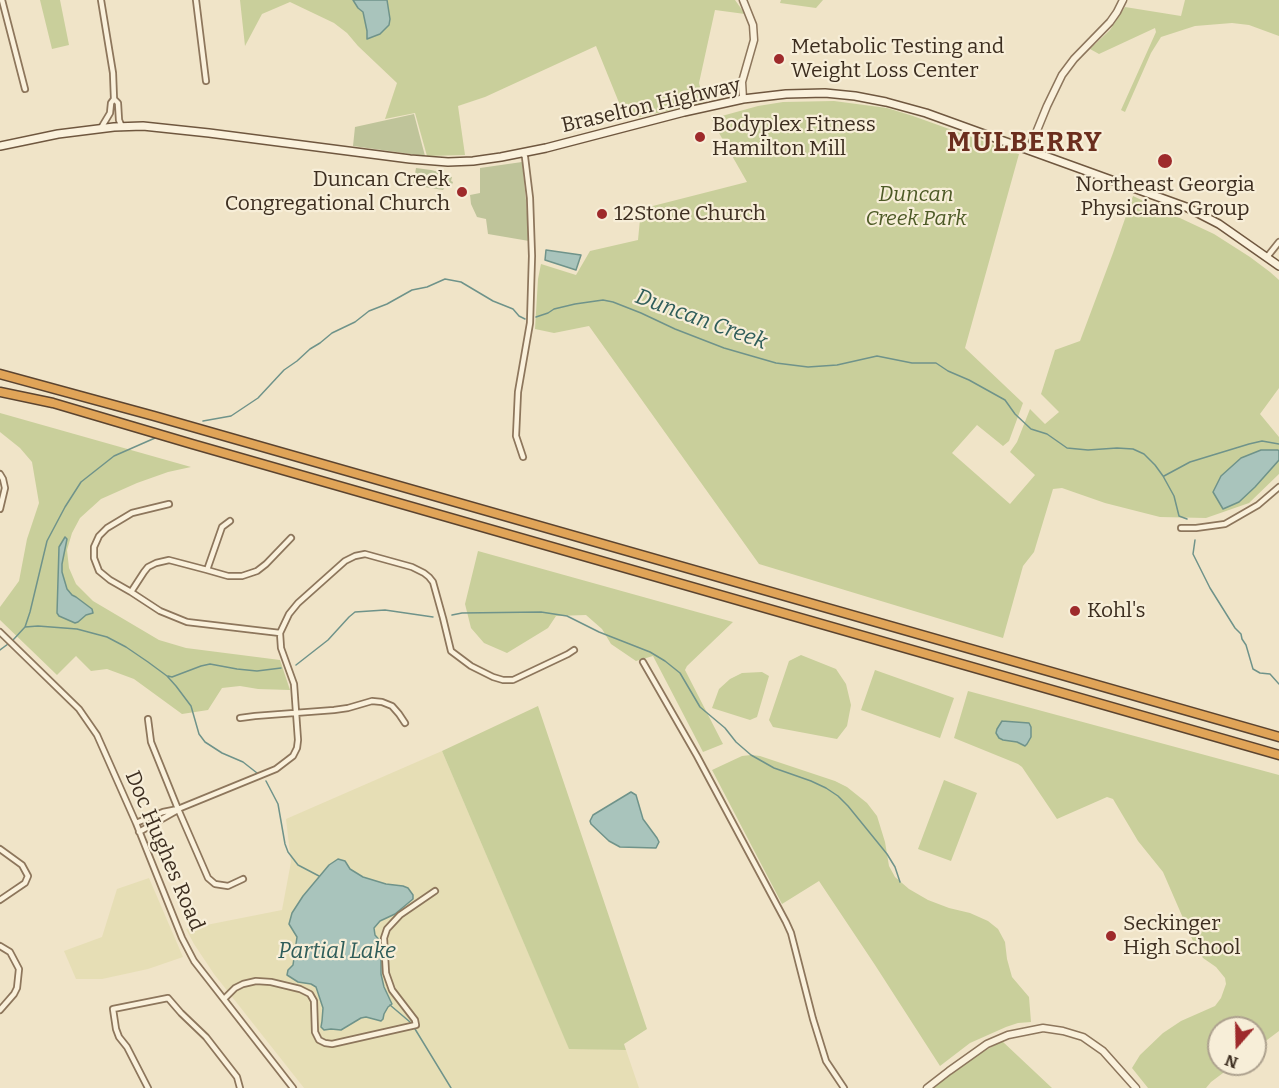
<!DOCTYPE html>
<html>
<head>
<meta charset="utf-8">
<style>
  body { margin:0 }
  #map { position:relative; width:1279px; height:1088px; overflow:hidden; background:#f0e4c8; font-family:Bitter,serif }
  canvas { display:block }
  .north { position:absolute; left:1207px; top:1016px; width:60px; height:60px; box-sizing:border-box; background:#f7eed8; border:2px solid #ada18e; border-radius:50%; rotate:200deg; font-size:16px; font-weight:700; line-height:24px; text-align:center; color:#3d2e20 }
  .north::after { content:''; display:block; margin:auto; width:21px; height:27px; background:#9e2a2b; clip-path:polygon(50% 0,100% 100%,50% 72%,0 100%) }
</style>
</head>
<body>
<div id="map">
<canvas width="1279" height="1088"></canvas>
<div class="north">N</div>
</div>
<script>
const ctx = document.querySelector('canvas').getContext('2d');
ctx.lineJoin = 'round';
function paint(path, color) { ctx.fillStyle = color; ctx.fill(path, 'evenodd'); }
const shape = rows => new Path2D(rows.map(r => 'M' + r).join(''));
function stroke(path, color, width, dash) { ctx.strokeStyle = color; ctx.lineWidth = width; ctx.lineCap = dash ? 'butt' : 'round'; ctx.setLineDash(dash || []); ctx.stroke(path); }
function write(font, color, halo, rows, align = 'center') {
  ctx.font = font + ' Bitter,serif'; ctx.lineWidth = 4.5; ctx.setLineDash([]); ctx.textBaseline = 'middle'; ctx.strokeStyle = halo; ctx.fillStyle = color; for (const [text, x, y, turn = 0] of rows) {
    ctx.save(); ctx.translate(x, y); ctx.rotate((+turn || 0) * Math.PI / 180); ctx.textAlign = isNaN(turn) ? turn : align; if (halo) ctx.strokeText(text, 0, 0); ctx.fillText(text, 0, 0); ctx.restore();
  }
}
paint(shape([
  [442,751,569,1048,626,1050,639,1088,304,1088,214,974,194,944,186,929,282,910,291,862,286,819],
  [149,878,183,957,148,969,102,979,76,979,64,951,102,937,117,889]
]), '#e6deb5');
paint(shape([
  [40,0,60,0,69,45,52,49],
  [240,0,353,0,358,8,363,12,367,31,367,37,389,12,387,0,735,0,745,14,715,10,699,83,704,103,639,117,624,115,596,46,485,97,458,106,465,155,427,156,415,113,385,119,397,83,358,46,347,33,334,23,290,2,262,14,245,46],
  [781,0,823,0,816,8,780,3],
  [1185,0,1279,0,1279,36,1249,25,1232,23,1195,26,1161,37,1151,53,1125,112,1121,110,1156,32,1155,28,1099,54,1090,49,1110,30,1125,7,1181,16],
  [834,101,887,108,913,116,1019,154,965,348,1023,403,1009,441,1003,446,977,425,952,453,1010,504,1035,475,1010,452,1017,442,1030,409,1045,424,1059,412,1041,394,1055,350,1080,341,1113,253,1133,196,1214,234,1250,257,1270,272,1279,280,1279,388,1260,414,1279,437,1279,474,1249,503,1206,518,1160,517,1105,503,1062,488,1053,489,1034,552,1023,566,1003,638,759,564,589,326,554,333,535,329,538,279,541,264,576,275,590,251,638,240,641,209,747,182,711,119,758,106,783,102],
  [0,413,191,467,168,472,137,483,101,499,80,518,72,533,67,550,69,568,76,584,93,601,159,640,186,648,280,660,290,690,258,689,240,686,222,688,208,710,182,714,134,679,107,669,91,671,76,656,57,675,0,620,0,607,19,581,27,539,39,503,32,462,20,448,0,432],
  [478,551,733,622,687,666,685,670,723,744,703,752,653,656,636,661,611,644,602,629,586,615,556,616,548,628,507,653,484,643,471,628,465,604],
  [801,655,836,669,846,684,851,705,847,726,837,739,773,727,769,720,789,661],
  [875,670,954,698,940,738,861,710],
  [762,672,769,676,757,717,750,720,712,708,719,689,730,679,742,673],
  [968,691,1279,775,1279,1031,1255,1049,1255,1028,1219,1028,1219,1064,1235,1064,1211,1082,1206,1088,1148,1088,1132,1068,1140,1055,1163,1033,1181,1021,1215,1006,1221,998,1226,984,1225,978,1216,967,1203,958,1193,941,1163,872,1138,841,1113,799,1107,797,1057,819,1022,767,1018,764,954,738],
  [538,706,647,1029,624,1044,626,1050,569,1049,442,751],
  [751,755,760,756,835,781,847,787,867,803,877,816,885,842,889,866,895,877,909,889,928,900,949,908,970,913,988,921,998,929,1005,942,1007,959,1012,977,1029,997,1031,1022,1018,1023,1006,1027,970,1043,940,1066,875,965,819,881,782,904,712,770,742,756],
  [944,780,977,793,951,861,918,849],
  [1002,1041,1052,1088,932,1088,948,1072]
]), '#c9cf9b');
paint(shape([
  [414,114,425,156,353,146,355,127],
  [522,162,526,200,529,241,488,234,486,219,477,217,471,204,470,195,480,193,480,168],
  [416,168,431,170,447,174,447,176,452,177,451,181,453,182,451,187,447,184,443,190,413,185]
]), '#bfc49a');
const water = shape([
  [353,0,387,0,390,19,389,25,380,34,367,39,367,31,363,12,358,8,353,0],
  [546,250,581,255,576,270,545,260,546,250],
  [1261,450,1278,450,1279,451,1279,460,1255,487,1239,502,1223,509,1213,492,1221,476,1241,458,1261,450],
  [65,537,67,539,62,564,62,572,67,589,72,595,76,597,92,609,93,613,86,615,78,622,75,623,59,616,57,613,59,547,65,537],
  [1002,721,1029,723,1031,727,1031,737,1027,744,1025,746,1017,742,1003,740,999,738,996,733,997,729,1002,721],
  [631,792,636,795,643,819,657,838,659,842,656,848,620,847,609,841,591,824,590,821,593,815,631,792],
  [338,859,345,861,350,869,363,877,386,884,403,886,408,888,413,895,413,899,395,914,380,921,374,928,375,935,381,942,381,974,384,987,392,1004,388,1007,384,1014,383,1019,381,1021,366,1017,361,1018,341,1030,331,1029,324,1030,321,1027,322,1021,323,1008,316,987,311,984,298,982,287,975,288,970,293,965,297,937,289,924,292,913,303,896,329,865,338,859]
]);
paint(water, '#a9c4bc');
stroke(water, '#6f938a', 1.5);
stroke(shape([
  [536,317,548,313,554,309,575,304,603,300,613,302,641,313,675,329,724,348,776,363,808,367,837,365,877,356,912,363,936,363,948,371,969,380,1005,400,1015,414,1031,429,1047,434,1067,448,1088,450,1117,448,1133,449,1144,454,1155,465,1163,476,1174,496,1179,516,1187,519],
  [203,421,231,416,258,398,284,370,297,361,310,349,320,343,332,333,355,322,369,311,387,304,412,290,427,287,445,279,461,282,493,301,513,309,519,316,525,319],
  [1164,476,1190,462,1249,444,1262,441,1279,444],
  [1195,540,1193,554,1210,588,1235,628,1241,634,1242,639,1246,645,1253,669,1260,673,1270,674,1279,684],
  [452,615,462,613,541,612,567,616,599,632,650,652,665,661,680,673,700,707,725,728,736,742,751,755,774,768,811,781,826,788,838,796,848,806,887,854,895,867,900,882],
  [25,627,38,626,77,629,107,637,126,647,148,662,167,676,176,686,191,706,199,734,205,742,222,753,243,762,257,773],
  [13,640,25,627,30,612,47,541,65,507,81,482,114,456,155,438],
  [0,650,8,644],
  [296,665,328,640,349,617,355,612,385,610,433,617],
  [168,676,172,677,201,666,210,664,237,669,257,671,281,668],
  [266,781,278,804,285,844,288,852,298,865,319,876],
  [390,1005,410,1022],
  [415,1029,451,1088]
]), '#6f938a', 1.5);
const minor = shape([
  [2,0,25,89],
  [101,0,113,73,114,99,118,103,119,120,122,127],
  [196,0,206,81],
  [101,128,110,113,111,103,114,99],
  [523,153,525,157,530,198,532,256,530,323,518,392,516,436,523,457],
  [1267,257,1279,242],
  [0,474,3,479,5,488,0,509],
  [1181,528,1196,528,1225,524,1258,505,1279,487],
  [207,570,228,576,242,576,257,571,266,564,291,538],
  [131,592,144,572,148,567,156,563,169,560,207,570,222,527,230,521],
  [0,632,79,709,97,735,136,823,182,938,194,961,293,1088],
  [280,633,289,614,298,603,345,561,355,556,365,554,412,567,424,573,429,577,433,582,443,618,451,651,471,666,493,677,503,680,513,680,568,654,574,650],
  [643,662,697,756,786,922,791,933,813,1019,826,1061,844,1088],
  [240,718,255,716,334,710,348,708,372,701,382,702,392,706,399,714,405,723],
  [148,719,151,742,178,809,208,878,215,884,228,886,243,879],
  [136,823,163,812,178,809,276,769,293,756,297,748,298,740,294,684,281,648,280,633,187,622,160,611,131,592,110,580,99,571,94,558,94,547,99,536,107,528,132,513,169,504],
  [139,832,176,811],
  [0,849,22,865,28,876,25,883,0,900],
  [0,946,10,952,19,969,17,988,14,994,0,1010],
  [224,999,235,988,243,984,256,981,271,982,300,989,310,994,314,1001,315,1032,319,1040,325,1043,332,1044,416,1025,415,1020,392,990,386,973,384,938,387,929,400,915,435,891],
  [148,1088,127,1047,119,1037,116,1029,113,1009,168,998,181,1013,206,1037,237,1077,240,1088]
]);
const tertiary = shape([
  [743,99,742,82,754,40,753,25,743,0],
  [1029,150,1047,106,1062,75,1074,59,1110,22,1117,12,1123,0],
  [927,1088,949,1071,987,1044,1008,1035,1043,1028,1063,1031,1083,1037,1103,1051,1136,1088]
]);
const secondary = shape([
  [0,146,58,134,114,127,143,126,209,133,410,159,448,162,473,161,501,157,546,148,684,112,743,99,786,94,825,93,855,96,886,102,926,113,1186,207,1219,224,1279,266]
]);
const motorway = shape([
  [0,374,154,416,1279,737],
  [0,392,53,403,192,444,1279,755]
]);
stroke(minor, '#8d765c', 8);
stroke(tertiary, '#8d765c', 9);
stroke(secondary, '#6f573f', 10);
stroke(motorway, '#5b4430', 11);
stroke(minor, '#faf1dc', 4.5);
stroke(tertiary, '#faf1dc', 6);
stroke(secondary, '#faf1dc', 7);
stroke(motorway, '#e0a458', 8);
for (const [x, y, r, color] of [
  [779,59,6,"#9e2a2b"],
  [700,137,6,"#9e2a2b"],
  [1165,161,8,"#9e2a2b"],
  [462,192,6,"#9e2a2b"],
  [602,214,6,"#9e2a2b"],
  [1075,611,6,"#9e2a2b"],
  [1111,936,6,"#9e2a2b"]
]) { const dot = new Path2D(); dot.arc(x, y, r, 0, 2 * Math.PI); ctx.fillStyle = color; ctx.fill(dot); stroke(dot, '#f7eed8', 2); }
write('21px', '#3d2e20', '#f7eed8', [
  ["Metabolic Testing and",791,47],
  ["Weight Loss Center",791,71],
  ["Bodyplex Fitness",712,125],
  ["Hamilton Mill",712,149],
  ["Duncan Creek",450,180,"right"],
  ["Congregational Church",450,204,"right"],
  ["Northeast Georgia",1165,185,"center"],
  ["Physicians Group",1165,209,"center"],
  ["12Stone Church",614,214],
  ["Kohl's",1087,611],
  ["Seckinger",1123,924],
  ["High School",1123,948]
], 'left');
write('21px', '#3d2e20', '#f7eed8', [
  ["Braselton Highway",651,106,-13],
  ["Doc Hughes Road",164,851,67]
]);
write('italic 21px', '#4d5a26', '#f7eed8', [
  ["Duncan",916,195],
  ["Creek Park",916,219]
]);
write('italic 22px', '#2f5d5a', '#f7eed8', [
  ["Duncan Creek",701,320,20],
  ["Partial Lake",337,952]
]);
ctx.letterSpacing = '1.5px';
write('bold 27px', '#6b2e1e', '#f7eed8', [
  ["MULBERRY",1025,143]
]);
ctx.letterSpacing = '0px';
</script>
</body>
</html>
